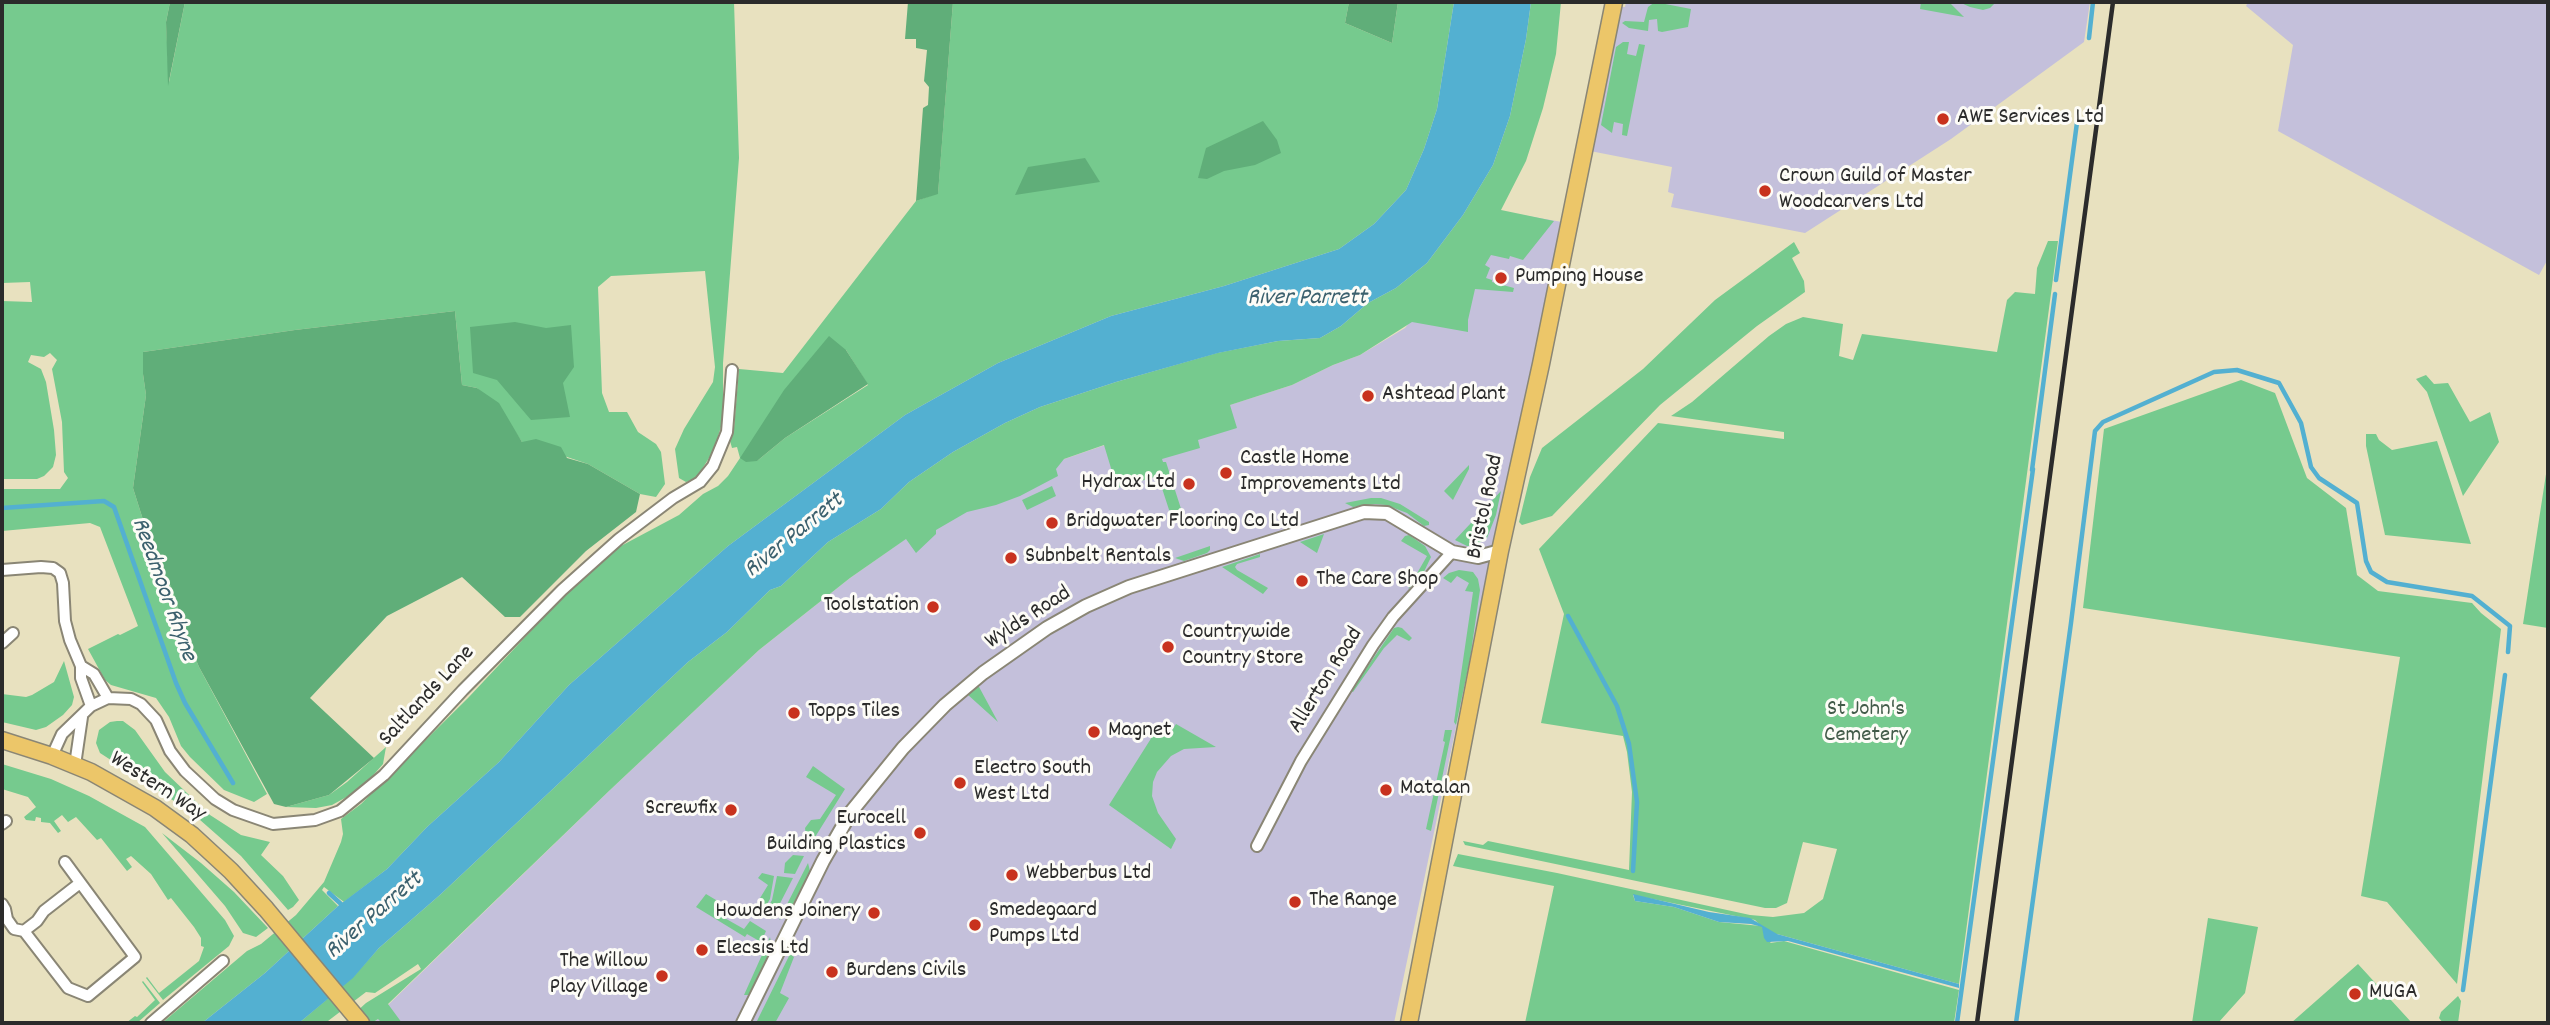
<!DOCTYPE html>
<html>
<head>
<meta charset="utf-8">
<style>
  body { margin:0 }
  #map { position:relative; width:2550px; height:1025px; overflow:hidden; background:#e8e1bf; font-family:Dekko,sans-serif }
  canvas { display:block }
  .frame { position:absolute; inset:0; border:4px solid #2b2b2b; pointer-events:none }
</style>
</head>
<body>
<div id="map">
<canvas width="2550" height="1025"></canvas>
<div class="frame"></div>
</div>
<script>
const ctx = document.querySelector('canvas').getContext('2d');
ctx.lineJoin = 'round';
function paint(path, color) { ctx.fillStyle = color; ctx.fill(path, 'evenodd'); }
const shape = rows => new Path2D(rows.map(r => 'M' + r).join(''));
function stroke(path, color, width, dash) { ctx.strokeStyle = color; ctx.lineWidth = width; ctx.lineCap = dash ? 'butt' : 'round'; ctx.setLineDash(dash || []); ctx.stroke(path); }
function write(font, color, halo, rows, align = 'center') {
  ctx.font = font + ' Dekko,sans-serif'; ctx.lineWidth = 6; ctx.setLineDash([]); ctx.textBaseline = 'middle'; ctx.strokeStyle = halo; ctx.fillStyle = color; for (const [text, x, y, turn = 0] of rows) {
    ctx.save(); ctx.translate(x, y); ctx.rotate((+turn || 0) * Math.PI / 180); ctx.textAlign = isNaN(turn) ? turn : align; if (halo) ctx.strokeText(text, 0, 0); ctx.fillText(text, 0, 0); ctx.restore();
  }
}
paint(shape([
  [1626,2,2090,2,2084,42,1951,139,1805,233,1671,207,1674,194,1668,192,1672,167,1585,150,1613,6,1625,7],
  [2248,2,2548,2,2548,259,2539,275,2278,131,2293,45,2246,6],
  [1500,211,1562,222,1394,1023,372,1023,378,1019,388,1005,610,790,759,650,850,578,907,538,1035,469,1105,445,1292,385,1333,365,1360,355,1405,328]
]), '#c4c0db');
paint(shape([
  [2,2,170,2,166,22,169,82,185,2,734,2,739,158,723,363,723,420,714,450,699,474,694,479,686,482,679,478,675,449,684,429,713,382,715,367,705,271,611,276,598,287,602,393,609,412,627,412,638,432,656,444,661,452,665,484,656,497,640,494,588,464,522,442,510,424,477,388,462,385,455,311,295,330,143,352,143,374,146,395,133,488,151,545,173,591,185,633,199,667,267,794,254,802,224,790,190,757,181,746,169,717,156,698,111,685,105,680,88,649,118,634,120,635,138,626,100,527,90,523,2,531,2,489,60,489,68,478,64,472,62,422,52,369,57,360,50,353,44,357,31,355,28,362,41,369,46,382,54,430,56,455,53,467,44,476,37,479,2,479,2,301,32,302,30,282,2,283],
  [953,2,1349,2,1345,23,1392,43,1398,2,1454,2,1437,109,1424,149,1406,190,1374,224,1339,249,1224,286,1111,316,998,363,905,415,728,546,569,685,499,762,427,827,387,869,344,902,324,887,322,890,338,906,265,973,202,1023,162,1023,247,951,261,944,296,915,324,882,341,842,343,834,341,819,361,804,468,698,559,601,619,547,679,515,703,494,718,486,728,476,740,458,737,447,732,448,730,441,734,428,739,369,783,373,916,201,938,193],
  [846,350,868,385,785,438,757,461],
  [1531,2,1561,2,1556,54,1543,108,1526,161,1501,210,1554,221,1523,260,1510,256,1509,259,1491,255,1485,265,1490,268,1486,278,1492,280,1492,282,1514,288,1513,292,1475,289,1468,320,1468,332,1412,322,1360,355,1333,365,1292,385,1230,405,1237,428,1198,440,1200,448,1162,459,1163,462,1166,462,1183,515,1172,519,1158,476,1117,488,1104,445,1064,459,1056,469,1058,476,1020,496,996,505,967,512,936,530,936,534,916,553,906,539,850,578,759,650,610,790,388,1004,402,1023,382,1023,378,1019,372,1023,344,1023,366,1003,421,969,418,964,375,993,366,992,328,1021,329,1023,299,1023,352,978,379,948,441,894,688,662,727,632,770,590,781,586,828,542,881,509,909,482,953,452,1005,423,1040,407,1116,382,1217,353,1278,341,1320,338,1341,326,1368,303,1396,288,1427,263,1463,215,1493,165,1510,116,1526,39],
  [1655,2,1691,9,1688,27,1662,32,1658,31,1657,19,1649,20,1648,31,1629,28,1622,23,1625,21,1644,22,1648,7],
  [1921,2,1949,2,1964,17,1920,9],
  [1959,2,1996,2,1990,8,1983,10,1970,7],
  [1623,42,1629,42,1627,54,1636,56,1639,44,1645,45,1627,136,1622,135,1623,124,1614,122,1612,133,1601,125,1616,47],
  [2048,241,2058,241,1959,984,1777,934,1770,943,1784,941,1959,990,1954,1023,1525,1023,1554,886,1453,866,1458,854,1557,873,1750,915,1773,917,1804,913,1823,899,1837,849,1803,842,1787,903,1776,908,1765,908,1465,845,1463,841,1483,845,1488,841,1629,870,1632,792,1627,752,1623,736,1541,723,1564,614,1539,549,1658,423,1784,439,1784,432,1671,416,1692,402,1769,336,1786,324,1803,317,1843,324,1839,356,1853,360,1862,334,1997,352,2007,300,2015,292,2035,294,2037,268],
  [1633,895,1755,920,1761,926,1719,922,1674,907,1635,901],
  [1794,242,1800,253,1792,258,1804,281,1805,292,1757,326,1660,405,1552,516,1522,525,1519,522,1530,477,1542,448,1643,369,1715,300],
  [2426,375,2434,384,2448,383,2470,422,2490,412,2499,442,2463,496,2427,392,2416,379],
  [2241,380,2275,393,2307,478,2346,508,2357,575,2378,591,2472,603,2481,613,2501,629,2457,984,2387,902,2361,896,2400,657,2083,608,2104,429],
  [2366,434,2376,434,2379,440,2392,450,2437,441,2471,544,2385,535,2366,446],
  [2548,461,2548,628,2523,624],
  [1469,465,1469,469,1453,500,1444,491],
  [1052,486,1056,496,1027,510,1022,500],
  [1501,491,1496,515,1487,538,1474,546,1467,546,1455,540],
  [1371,498,1381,498,1400,504,1429,522,1429,525,1424,526,1407,513,1386,505,1375,504,1353,507,1345,503],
  [1324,534,1317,553,1300,542],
  [1409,535,1425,546,1431,557,1421,578,1408,589,1427,556,1401,541,1405,536],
  [1210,546,1210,550,1207,553,1184,561,1175,558],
  [1260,554,1260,557,1237,564,1235,567,1237,570,1268,588,1263,594,1222,567],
  [1459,570,1473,572,1478,579,1480,590,1470,659,1456,725,1454,722,1473,592,1465,591,1469,583,1457,576,1451,583,1443,578,1449,573],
  [1398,627,1402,628,1412,638,1409,641,1397,635,1384,648,1353,692,1351,691,1394,628],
  [64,661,74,697,72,705,63,715,46,727,36,730,2,722,2,694,26,697,32,695,54,682],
  [978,685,998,722,967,694],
  [117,721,123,721,135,730,165,772,210,815,241,835,270,842,261,855,283,876,299,900,293,907,288,910,241,856,191,812,100,753,96,743,99,730,110,722],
  [1176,724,1216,747,1184,749,1171,756,1157,772,1153,782,1152,796,1158,813,1176,839,1171,849,1109,805,1157,729,1169,735],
  [1445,730,1452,730,1431,831,1426,829,1445,742,1443,741],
  [386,747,383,764,370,779,352,794,332,805,316,808,286,807,329,795,347,782],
  [2,764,51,779,89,796,145,827,225,920,234,936,229,946,163,1000,146,978,147,977,159,993,199,961,204,947,201,946,201,938,194,927,171,898,168,900,151,874,131,856,126,859,132,867,127,871,101,838,97,840,76,817,68,822,62,815,54,821,61,831,58,833,50,823,41,822,41,818,36,817,35,821,26,820,24,817,36,807,28,797,2,789],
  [813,766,845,789,812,842,806,836,805,828,811,820,820,819,836,795,806,777],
  [162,833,201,863,234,892,268,928,256,937,243,933,225,906],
  [793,855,804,856,795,874,784,873,785,863],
  [808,863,810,871,787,916,779,920],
  [762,873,774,876,770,899,762,913,754,908,768,885,758,878],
  [777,876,793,878,772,919,764,914,772,900],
  [706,894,726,906,721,916,744,929,750,921,766,931,761,942,747,934,745,937,696,907],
  [2208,918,2258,927,2245,993,2218,1023,2192,1023],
  [770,937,772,948,750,995,744,995],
  [790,954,794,957,780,993,789,998,775,1023,756,1023],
  [2358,964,2412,1023,2291,1023],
  [143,981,160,1003,137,1023,126,1023,135,1016,137,1017,155,1000,142,982],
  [2458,996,2461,1001,2458,1023,2443,1023,2439,1018,2441,1012]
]), '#76ca8e');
paint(shape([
  [170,2,185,2,168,86,166,22],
  [908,2,953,2,938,194,916,201,923,108,928,105,929,87,924,81,927,50,916,48,916,39,905,39],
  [1349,2,1398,2,1392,43,1345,23],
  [1263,121,1277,140,1281,153,1255,165,1224,171,1207,179,1198,178,1206,148],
  [1085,158,1100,182,1015,195,1028,167],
  [455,311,462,385,477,388,499,403,522,442,536,439,561,447,567,458,588,464,640,494,636,512,586,551,520,617,505,617,462,577,387,616,310,698,374,758,329,795,286,807,274,804,199,667,185,633,173,591,151,545,133,488,146,395,143,374,143,352,295,330],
  [515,322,546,328,571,325,574,367,563,383,570,417,531,420,497,380,473,373,470,327],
  [829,336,846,350,868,384,785,438,757,461,746,462,740,458,784,390]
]), '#60ae79');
paint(shape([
  [1454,2,1531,2,1526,39,1510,116,1493,165,1463,215,1427,263,1396,288,1368,303,1341,326,1320,338,1278,341,1218,353,1116,382,1040,407,1005,423,953,452,909,482,881,509,828,542,781,586,770,590,727,632,688,662,441,894,379,948,353,978,299,1023,202,1023,265,973,338,906,387,869,427,827,499,762,569,685,728,546,905,415,998,363,1111,316,1224,286,1339,249,1374,224,1406,190,1424,149,1437,109],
  [1633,894,1709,912,1750,918,1777,934,1959,984,1959,988,1788,941,1767,942,1764,938,1762,927,1751,924,1719,922,1674,907,1635,901]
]), '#53b0d1');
stroke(shape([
  [2089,38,2093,2],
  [2056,280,2078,115],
  [2032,470,2055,294],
  [2,508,104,501,114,507,176,683,185,703,233,783],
  [1568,616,1617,706,1629,744,1637,802,1633,871],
  [329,893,341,904],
  [2463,990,2505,675],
  [1957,1023,2033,469],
  [2016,1023,2071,623,2095,431,2103,422,2214,372,2237,370,2279,383,2301,423,2311,467,2319,478,2357,503,2366,561,2371,572,2387,582,2472,596,2510,626,2508,652]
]), '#53b0d1', 4.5);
const minor = shape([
  [2,570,41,567,53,568,60,573,63,583,65,621,70,640,81,666,81,678,91,706],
  [2,643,13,633],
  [81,666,94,674,108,698],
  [52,756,62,734,91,706,108,698,131,699,141,704,156,720,170,751,185,771,215,799,233,810,273,824,315,820,340,811,384,775,463,690,562,590,619,539,673,498,700,482,713,466,727,432,732,370],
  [75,765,82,717],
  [2,824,6,821],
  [1257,846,1301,761,1373,645,1393,617,1452,552],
  [2,904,5,909,7,919,14,929,24,931,37,921,44,911,80,883],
  [24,931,68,988,88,996,135,957,65,862],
  [151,1023,223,961]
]);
const tertiary = shape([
  [743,1023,823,861,851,812,903,748,945,705,983,673,1047,628,1086,606,1129,587,1364,512,1387,513,1452,552,1478,557,1500,551]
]);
const primary = shape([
  [2,740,52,756,91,772,155,808,192,835,231,871,266,909,361,1023],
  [1409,1023,1500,551,1541,364,1614,2]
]);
stroke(minor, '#8a8675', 14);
stroke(tertiary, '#8a8675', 16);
stroke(primary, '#8a8675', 19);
stroke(minor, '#fff', 10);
stroke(tertiary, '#fff', 12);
stroke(primary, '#ecc669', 16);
stroke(shape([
  [1977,1023,2113,2]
]), '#2b2b2b', 4.5);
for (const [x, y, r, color] of [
  [1943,119,7,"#c8321e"],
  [1765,191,7,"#c8321e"],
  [1501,278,7,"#c8321e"],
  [1368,396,7,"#c8321e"],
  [1226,473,7,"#c8321e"],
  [1189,484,7,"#c8321e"],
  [1052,523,7,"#c8321e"],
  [1011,558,7,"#c8321e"],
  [1302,581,7,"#c8321e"],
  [933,607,7,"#c8321e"],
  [1168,647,7,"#c8321e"],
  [794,713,7,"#c8321e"],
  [1094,732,7,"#c8321e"],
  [960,783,7,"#c8321e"],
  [1386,790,7,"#c8321e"],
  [731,810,7,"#c8321e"],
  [920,833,7,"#c8321e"],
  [1012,875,7,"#c8321e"],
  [1295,902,7,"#c8321e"],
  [874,913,7,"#c8321e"],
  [975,925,7,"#c8321e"],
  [702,950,7,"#c8321e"],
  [832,972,7,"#c8321e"],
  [662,976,7,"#c8321e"],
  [2355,994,7,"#c8321e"]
]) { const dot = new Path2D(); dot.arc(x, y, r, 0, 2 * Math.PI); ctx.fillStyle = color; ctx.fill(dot); stroke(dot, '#fdfcf7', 2.5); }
write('23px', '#2b2b2b', '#fdfcf7', [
  ["AWE Services Ltd",1957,119],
  ["Crown Guild of Master",1779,178],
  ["Woodcarvers Ltd",1779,204],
  ["Pumping House",1515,278],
  ["Ashtead Plant",1382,396],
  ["Castle Home",1240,460],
  ["Improvements Ltd",1240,486],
  ["Hydrax Ltd",1175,484,"right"],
  ["Bridgwater Flooring Co Ltd",1066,523],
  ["Subnbelt Rentals",1025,558],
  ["The Care Shop",1316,581],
  ["Toolstation",919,607,"right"],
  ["Countrywide",1182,634],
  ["Country Store",1182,660],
  ["Topps Tiles",808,713],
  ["Magnet",1108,732],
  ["Electro South",974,770],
  ["West Ltd",974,796],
  ["Matalan",1400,790],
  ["Screwfix",717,810,"right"],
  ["Eurocell",906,820,"right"],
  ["Building Plastics",906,846,"right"],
  ["Webberbus Ltd",1026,875],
  ["The Range",1309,902],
  ["Smedegaard",989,912],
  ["Pumps Ltd",989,938],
  ["Howdens Joinery",860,913,"right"],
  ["Elecsis Ltd",716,950],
  ["The Willow",648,963,"right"],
  ["Play Village",648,989,"right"],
  ["Burdens Civils",846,972],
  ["MUGA",2369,994]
], 'left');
write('23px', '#2b2b2b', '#fdfcf7', [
  ["Bristol Road",1487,507,-78],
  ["Wylds Road",1029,619,-33],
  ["Allerton Road",1327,681,-58],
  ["Saltlands Lane",428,697,-47],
  ["Western Way",157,788,33]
]);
write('23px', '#425b49', '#fdfcf7', [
  ["St John's",1866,711],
  ["Cemetery",1866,737]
]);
write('italic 24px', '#3b606d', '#fdfcf7', [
  ["River Parrett",1307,300],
  ["River Parrett",795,537,-39],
  ["Reedmoor Rhyne",162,590,70],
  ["River Parrett",375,917,-41]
]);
</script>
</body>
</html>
